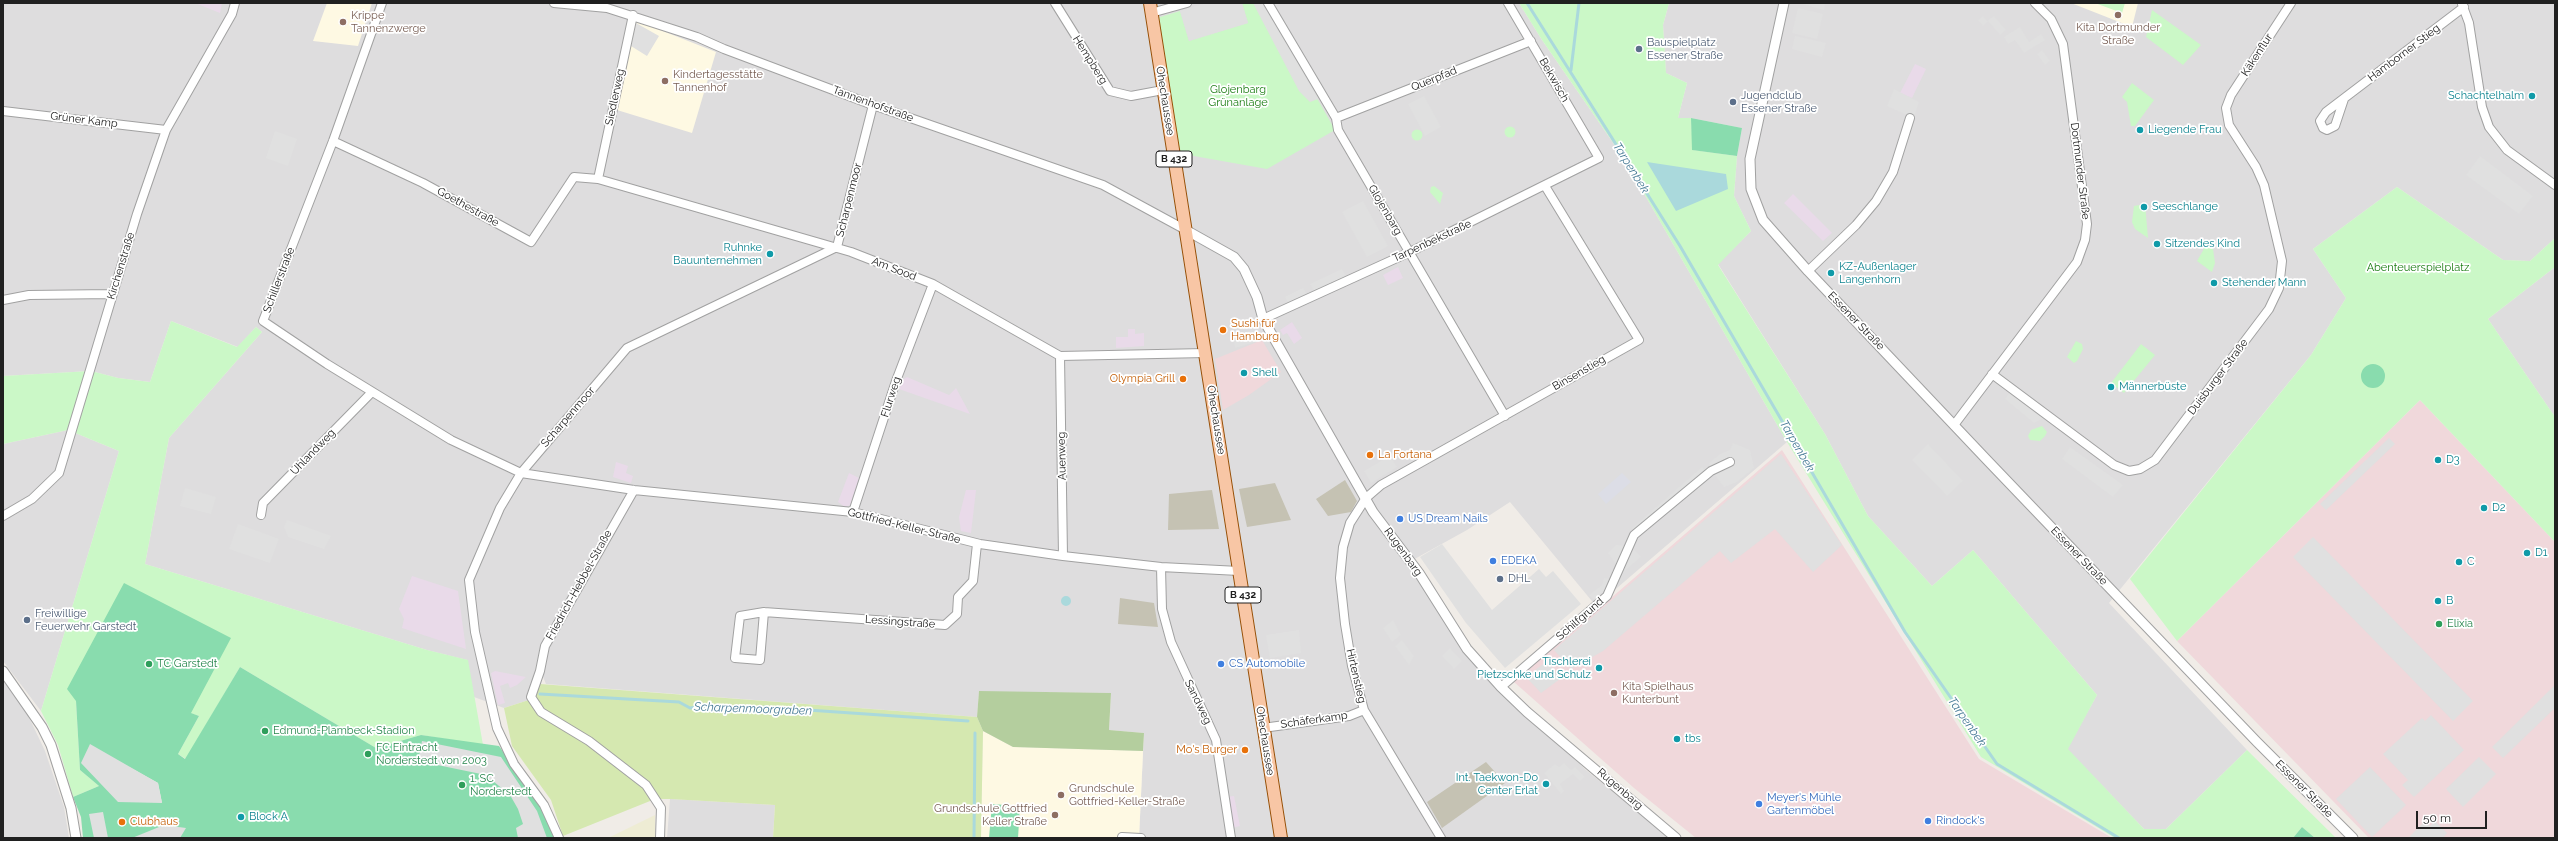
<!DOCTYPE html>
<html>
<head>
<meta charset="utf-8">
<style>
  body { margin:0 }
  #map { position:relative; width:2558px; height:841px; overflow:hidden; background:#f0ece7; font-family:Raleway,sans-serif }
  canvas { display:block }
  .frame { position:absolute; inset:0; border:4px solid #202020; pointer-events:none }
  .scale { position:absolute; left:2416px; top:811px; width:71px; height:18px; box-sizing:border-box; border:2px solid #202020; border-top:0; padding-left:5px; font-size:12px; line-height:14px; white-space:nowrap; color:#202020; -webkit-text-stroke:3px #fff; paint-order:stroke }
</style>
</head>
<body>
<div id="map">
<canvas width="2558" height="841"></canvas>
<div class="frame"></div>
<div class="scale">50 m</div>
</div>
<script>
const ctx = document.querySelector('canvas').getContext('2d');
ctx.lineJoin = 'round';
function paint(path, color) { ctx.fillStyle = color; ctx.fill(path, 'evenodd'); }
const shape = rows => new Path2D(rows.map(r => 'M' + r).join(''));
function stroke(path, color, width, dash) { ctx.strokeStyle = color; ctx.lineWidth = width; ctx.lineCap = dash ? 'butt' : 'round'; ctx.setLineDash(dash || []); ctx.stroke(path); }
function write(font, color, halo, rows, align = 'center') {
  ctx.font = font + ' Raleway,sans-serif'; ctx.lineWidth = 3.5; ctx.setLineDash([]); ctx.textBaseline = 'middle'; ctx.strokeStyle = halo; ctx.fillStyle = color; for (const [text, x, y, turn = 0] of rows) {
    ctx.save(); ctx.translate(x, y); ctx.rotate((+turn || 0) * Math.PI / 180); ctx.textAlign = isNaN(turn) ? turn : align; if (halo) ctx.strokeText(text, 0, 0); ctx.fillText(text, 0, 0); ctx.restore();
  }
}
paint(shape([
  [3,3,1519,3,1542,40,1623,157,1787,442,1596,606,1510,502,1467,530,1411,561,1482,667,1586,770,1670,838,1139,838,1144,733,1109,730,1111,693,979,692,977,717,546,684,541,672,535,698,504,708,474,697,467,660,427,650,145,564,169,438,262,332,256,327,238,347,171,321,150,382,118,378,91,371,3,376],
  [1669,3,2555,3,2555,238,2530,261,2503,260,2397,187,2313,249,2346,298,2311,355,2109,603,2247,750,2166,829,2144,829,2067,749,2097,695,1973,550,1932,586,1868,516,1825,434,1718,264,1751,231,1734,196,1737,156,1742,128,1691,118,1678,118,1687,83,1666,73,1663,25],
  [2555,267,2555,417,2488,319],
  [68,430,119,451,41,711,3,661,3,444],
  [3,680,26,711,45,751,64,807,69,838,3,838],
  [670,799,775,805,773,838,667,838]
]), '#deddde');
paint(shape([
  [1262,340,1281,372,1249,395,1223,410,1215,359],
  [2420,400,2555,542,2555,838,2369,838,2177,641],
  [1782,450,1979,759,2112,838,1696,838,1634,788,1514,682]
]), '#f0d8db');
paint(shape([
  [195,3,222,3,220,13],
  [1915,64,1926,69,1912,98,1900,93],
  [1793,194,1832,233,1823,241,1784,203],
  [1398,267,1403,278,1388,285,1383,275],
  [1292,322,1302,338,1294,344,1287,333,1283,335,1280,330],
  [1128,329,1135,329,1135,334,1144,333,1144,346,1116,348,1116,337,1128,337],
  [907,377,949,395,956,388,970,414,899,389,902,380],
  [616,462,628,466,626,473,633,476,631,483,613,477],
  [849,473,859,478,850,505,845,507,838,502],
  [966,490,976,490,971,533,961,531,959,517],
  [412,576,458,591,466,649,402,628,404,619,399,609],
  [495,671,526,677,517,685,510,688,508,683,500,686,505,703,498,705,491,673],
  [1234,796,1240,826,1232,828,1226,797]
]), '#e9dae9');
paint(shape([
  [327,3,372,3,358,46,313,41],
  [2071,3,2138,3,2132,27],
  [635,20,716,52,692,133,617,110],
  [983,731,1013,747,1143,751,1139,838,981,838]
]), '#fef9e3');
paint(shape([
  [1345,480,1357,501,1351,512,1328,516,1316,499],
  [1275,483,1291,520,1247,527,1239,489],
  [1212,490,1219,529,1168,530,1169,494],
  [1120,598,1154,603,1158,627,1118,624],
  [1486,762,1505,783,1442,828,1427,802]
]), '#c5c2b3');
paint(shape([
  [655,815,655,838,608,838]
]), '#eeecd4');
paint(shape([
  [540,684,977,717,983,731,981,838,773,838,775,805,670,799,655,799,563,836,551,800,512,746,504,708,535,698]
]), '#d5e8b0');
paint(shape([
  [979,691,1111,693,1109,730,1144,733,1143,751,1013,747,983,731,977,717]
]), '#b4ce9e');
paint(shape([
  [1242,3,1263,3,1335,130,1267,169,1177,153,1157,18,1180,11,1189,41,1248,23],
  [1519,3,1669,3,1663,25,1666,73,1687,83,1678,118,1691,118,1693,150,1737,156,1734,196,1751,231,1718,265,1825,434,1868,516,1932,586,1973,550,2097,695,2068,749,2144,829,2166,829,2247,750,2336,838,2315,838,2302,827,2293,838,2115,838,1981,757,1787,442,1623,157,1542,40],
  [2095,3,2125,3,2122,13],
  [2152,10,2201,45,2183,65,2146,37],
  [2132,83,2154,100,2135,126,2131,126,2127,102,2122,97],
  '1504.5 132a5.5 5.5 0 1 1 11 0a5.5 5.5 0 1 1-11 0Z',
  '1411.5 135a5.5 5.5 0 1 1 11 0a5.5 5.5 0 1 1-11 0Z',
  [1434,186,1443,193,1440,204,1430,192,1431,187],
  [2397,187,2503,260,2530,261,2555,238,2555,267,2488,319,2555,417,2555,542,2420,400,2177,641,2130,579,2311,355,2346,298,2313,249],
  [2145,204,2148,238,2135,229,2132,222,2134,206],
  [2209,240,2212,242,2215,263,2212,272,2197,261],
  [171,321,237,347,256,327,262,332,169,438,145,564,427,650,468,660,483,745,421,735,376,748,240,667,186,759,178,754,199,716,190,713,76,701,80,770,99,786,73,797,58,745,41,711,119,451,68,430,3,444,3,376,91,371,118,378,150,382],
  [2076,341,2082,344,2083,349,2077,361,2074,363,2067,357],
  [2141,344,2155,355,2124,393,2111,383],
  [2042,426,2047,432,2045,436,2040,441,2030,440,2028,436,2031,430]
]), '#cbf8c7');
paint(shape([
  [1691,118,1742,128,1737,156,1692,150],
  '2361 376a12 12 0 1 1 24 0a12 12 0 1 1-24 0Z',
  [124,583,231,638,191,713,199,716,178,754,185,759,240,667,376,748,421,735,499,746,542,806,556,838,83,838,81,817,73,797,99,786,80,770,76,701,67,689],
  [129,767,158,783,162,803],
  [992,804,1020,806,1018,838,989,838],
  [2302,827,2315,838,2293,838]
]), '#89dcae');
paint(shape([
  [1206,3,1242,3,1248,23,1189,41,1180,11],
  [1253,3,1264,3,1318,99,1310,102,1299,91],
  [1799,3,1825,3,1824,10],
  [1798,8,1823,14,1817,39,1792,33],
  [1983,16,1987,21,1994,16,2006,30,2000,35,1988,21,1983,26,1978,20],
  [636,23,659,36,647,56,631,46],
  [2020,27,2029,42,2041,34,2045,40,2024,53,2015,40,2008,44,2004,37],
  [1795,36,1826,43,1822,57,1792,49],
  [2042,50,2050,61,2045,65,2037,54],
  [1894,89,1919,102,1914,118,1887,106],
  [1424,96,1441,127,1425,136,1408,104],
  [275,131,297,139,288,166,266,158],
  [2480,156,2533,196,2519,214,2466,175],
  [1363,201,1388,246,1367,257,1342,212],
  [1342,269,1346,276,1314,291,1310,284],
  [1303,288,1307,294,1288,303,1285,297],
  [1252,330,1255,342,1235,348,1233,336],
  [2011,390,2046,417,2034,423,2005,399],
  [2389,438,2395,444,2326,510,2320,504],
  [1733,443,1750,450,1754,468,1737,482,1724,487,1714,474,1709,463,1720,454,1730,450],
  [1928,444,1963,481,1947,496,1912,460],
  [2070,447,2123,485,2113,497,2062,459],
  [1781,454,1842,545,1813,572,1775,529,1731,563,1720,551,1603,651,1571,669,1554,650],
  [1390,456,1397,467,1371,483,1364,471],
  [1702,467,1705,470,1635,531,1632,528],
  [185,488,216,497,211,514,180,506],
  [287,520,331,536,324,549,288,537,284,527],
  [238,524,279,539,270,563,229,549],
  [2313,537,2473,701,2453,721,2293,557],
  [1442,544,1492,610,1539,569,1546,577,1553,571,1581,604,1505,668,1466,623,1420,557],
  [1616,545,1632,547,1641,557,1622,573,1608,553],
  [1604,578,1610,579,1607,588,1594,600,1589,595,1602,585],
  [761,618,758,655,740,653,743,619],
  [1393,620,1401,635,1392,642,1383,628],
  [1299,630,1301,653,1270,658,1266,635],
  [1402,640,1414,656,1409,665,1395,646],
  [1450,648,1462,661,1454,669,1442,656],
  [1547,661,1560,679,1541,693,1526,677],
  [2555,685,2555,708,2503,758,2492,747],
  [2431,715,2464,750,2414,797,2402,785,2408,780,2383,754,2422,718,2425,721],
  [422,741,501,757,537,811,547,838,518,838,516,828,523,824,518,809,510,795,493,781,481,774,418,761],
  [90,744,158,783,162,803,118,802,81,763],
  [2479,757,2496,774,2463,807,2446,789],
  [1564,763,1571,770,1575,767,1585,777,1580,781,1573,774,1560,784,1564,791,1561,794,1544,773,1555,764,1559,767],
  [2370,767,2406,805,2372,837,2336,799],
  [103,812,108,838,94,838,89,814],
  [2425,821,2430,826,2435,821,2447,833,2443,838,2408,838],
  [164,825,186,828,180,838,132,838]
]), '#e0e0e0');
paint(shape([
  [1622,473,1631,482,1606,504,1598,494]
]), '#dcdde6');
paint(shape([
  [1647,162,1726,174,1728,189,1676,211],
  '1061 601a5 5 0 1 1 10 0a5 5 0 1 1-10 0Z'
]), '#aad9dc');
stroke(shape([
  [1527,3,1680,246,1905,632,1997,764,2119,838],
  [1571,70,1579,3],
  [540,694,679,702,690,708,704,706,756,711,764,707,968,721],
  [974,838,975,733]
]), '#aad9dc', 3);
const minor = shape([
  [382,3,333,141,263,321,327,364,451,440,521,473,634,490,853,512,980,544,1063,556,1161,567,1239,571],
  [554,3,607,8,697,37,724,49,873,105,1103,185,1184,229],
  [1055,3,1110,91,1131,96,1163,90],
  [1268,3,1336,118,1338,130,1505,416],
  [2462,4,2469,23,2482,107,2489,127,2507,150,2555,185],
  [1151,13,1187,3],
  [2344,99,2335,126,2327,130,2323,128,2320,121,2326,112,2464,7],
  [3,111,166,130],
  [1336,118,1531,41],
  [333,141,423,183,531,242,574,177,598,179,851,252,933,284,1060,356,1206,353],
  [598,179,633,15],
  [1808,271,1856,225,1876,201,1893,172,1910,118],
  [3,300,29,295,112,294],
  [1263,319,1410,252,1599,158,1508,3],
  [1060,356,1063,556],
  [1992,374,2114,465,2129,471,2140,469,2155,460,2269,309,2279,288,2282,261,2264,185,2256,167,2229,125,2226,108,2231,95,2291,3],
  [1954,425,2077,262,2085,240,2087,224,2063,44,2051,19,2035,3],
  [634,490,545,646,540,671,531,697,541,712,589,741,646,785,661,808,660,838],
  [853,512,896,381,933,284],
  [261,515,263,503,371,393],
  [3,516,32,499,59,473,137,214,166,130,232,14,235,3],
  [1161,567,1162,609,1171,642,1216,740,1231,838],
  [764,612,760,660,735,658,740,616,764,612,945,625,957,614,958,597,973,581,977,544],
  [1501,687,1607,596,1634,535,1711,471,1730,462],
  [1263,728,1349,716,1364,710],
  [1122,837,1141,838],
  [559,838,544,805,514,764,497,728,475,632,469,580,500,508,521,473,627,348,837,247,873,105],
  [1441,838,1364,710,1352,666,1345,624,1340,578,1343,547,1350,523,1366,498,1381,485,1639,340,1545,186]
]);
const tertiary = shape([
  [1784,3,1750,159,1751,189,1763,220,1808,271,1987,460,2257,742,2353,838],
  [1184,229,1234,257,1244,269,1257,297,1263,319,1373,512,1419,573,1467,649,1501,687,1527,712,1676,838],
  [3,671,42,727,51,745,71,808,76,838]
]);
const primary = shape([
  [1150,3,1281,838]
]);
stroke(minor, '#a1a1a1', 10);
stroke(tertiary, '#a1a1a1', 11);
stroke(primary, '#964f06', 14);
stroke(minor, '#fff', 8);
stroke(tertiary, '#fff', 9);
stroke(primary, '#f8c6a5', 12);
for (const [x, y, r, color] of [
  [2118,15,4,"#8d6e63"],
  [343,22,4,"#8d6e63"],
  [1639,49,4,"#5c6f8a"],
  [665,81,4,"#8d6e63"],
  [2532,96,4,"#0f9aa8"],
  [1733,102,4,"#5c6f8a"],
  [2140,130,4,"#0f9aa8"],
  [2144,207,4,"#0f9aa8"],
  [2157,244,4,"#0f9aa8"],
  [770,254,4,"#0f9aa8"],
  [1831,273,4,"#0f9aa8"],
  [2214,283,4,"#0f9aa8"],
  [1223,330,4,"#e8710a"],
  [1244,373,4,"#0f9aa8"],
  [1183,379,4,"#e8710a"],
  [2111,387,4,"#0f9aa8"],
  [1370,455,4,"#e8710a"],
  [2438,460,4,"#0f9aa8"],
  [2484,508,4,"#0f9aa8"],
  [1400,519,4,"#3f7fe0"],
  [2527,553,4,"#0f9aa8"],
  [1493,561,4,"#3f7fe0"],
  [2459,562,4,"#0f9aa8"],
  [1500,579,4,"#5c6f8a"],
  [2438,601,4,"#0f9aa8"],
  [27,620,4,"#5c6f8a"],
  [2439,624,4,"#2e9e5b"],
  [149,664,4,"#2e9e5b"],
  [1221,664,4,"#3f7fe0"],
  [1599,668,4,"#0f9aa8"],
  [1614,693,4,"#8d6e63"],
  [265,731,4,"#2e9e5b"],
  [1677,739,4,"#0f9aa8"],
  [1245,750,4,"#e8710a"],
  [368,754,4,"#2e9e5b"],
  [1546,784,4,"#0f9aa8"],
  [462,785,4,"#2e9e5b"],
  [1061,795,4,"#8d6e63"],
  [1759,804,4,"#3f7fe0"],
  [1055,815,4,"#8d6e63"],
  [241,817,4,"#0f9aa8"],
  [1928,821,4,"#3f7fe0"],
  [122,822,4,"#e8710a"]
]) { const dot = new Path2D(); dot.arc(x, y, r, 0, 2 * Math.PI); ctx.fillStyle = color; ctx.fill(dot); stroke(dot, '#fff', 1.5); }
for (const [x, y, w] of [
  [1174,159,36],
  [1243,595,36]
]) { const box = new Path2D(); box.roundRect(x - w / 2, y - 8, w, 16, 3); ctx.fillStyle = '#fff'; ctx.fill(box); stroke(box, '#202020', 1); }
write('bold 10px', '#202020', null, [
  ["B 432",1174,159],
  ["B 432",1243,595]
]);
write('11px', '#785e54', '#fff', [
  ["Krippe",351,16],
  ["Tannenzwerge",351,29],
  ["Kita Dortmunder",2118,28,"center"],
  ["Straße",2118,41,"center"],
  ["Kindertagesstätte",673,75],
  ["Tannenhof",673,88],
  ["Kita Spielhaus",1622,687],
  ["Kunterbunt",1622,700],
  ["Grundschule",1069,789],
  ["Gottfried-Keller-Straße",1069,802],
  ["Grundschule Gottfried",1047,809,"right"],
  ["Keller Straße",1047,822,"right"]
], 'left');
write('11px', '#4e5e75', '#fff', [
  ["Bauspielplatz",1647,43],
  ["Essener Straße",1647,56],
  ["Jugendclub",1741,96],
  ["Essener Straße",1741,109],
  ["DHL",1508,579],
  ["Freiwillige",35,614],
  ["Feuerwehr Garstedt",35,627]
], 'left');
write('11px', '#202020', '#fff', [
  ["Hamborner Stieg",2404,53,-37],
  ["Käkenflur",2257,55,-57],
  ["Hempberg",1090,60,58],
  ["Querpfad",1434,79,-22],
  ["Bekwisch",1554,80,60],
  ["Siedlerweg",615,97,-78],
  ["Ohechaussee",1165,101,81],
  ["Tannenhofstraße",873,104,20],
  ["Grüner Kamp",84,120,7],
  ["Dortmunder Straße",2080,171,83],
  ["Scharpenmoor",849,200,-76],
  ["Goethestraße",468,207,29],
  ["Glojenbarg",1385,210,60],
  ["Tarpenbekstraße",1432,241,-25],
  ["Kirchenstraße",121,266,-73],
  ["Am Sood",894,269,21],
  ["Schillerstraße",279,280,-69],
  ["Essener Straße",1856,321,46],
  ["Binsenstieg",1579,373,-30],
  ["Duisburger Straße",2218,377,-53],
  ["Flurweg",891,397,-72],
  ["Scharpenmoor",568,417,-49],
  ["Ohechaussee",1216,420,81],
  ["Uhlandweg",313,452,-46],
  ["Auenweg",1062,456,-91],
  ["Gottfried-Keller-Straße",904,526,14],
  ["Rugenbarg",1403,552,54],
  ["Essener Straße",2079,556,46],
  ["Friedrich-Hebbel-Straße",579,585,-61],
  ["Schilfgrund",1580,619,-41],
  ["Lessingstraße",900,622,4],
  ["Hirtenstieg",1356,676,77],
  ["Sandweg",1198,702,64],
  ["Schäferkamp",1314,720,-8],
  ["Ohechaussee",1265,741,81],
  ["Rugenbarg",1620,789,41],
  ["Essener Straße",2304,789,45]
]);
write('11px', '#197c11', '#fff', [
  ["Glojenbarg",1238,90],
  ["Grünanlage",1238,103],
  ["Abenteuerspielplatz",2418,268]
]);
write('11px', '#0d838f', '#fff', [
  ["Schachtelhalm",2524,96,"right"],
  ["Liegende Frau",2148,130],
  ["Seeschlange",2152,207],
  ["Sitzendes Kind",2165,244],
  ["Ruhnke",762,248,"right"],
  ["Bauunternehmen",762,261,"right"],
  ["KZ-Außenlager",1839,267],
  ["Langenhorn",1839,280],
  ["Stehender Mann",2222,283],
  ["Shell",1252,373],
  ["Männerbüste",2119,387],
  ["D3",2446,460],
  ["D2",2492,508],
  ["D1",2535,553],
  ["C",2467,562],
  ["B",2446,601],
  ["Tischlerei",1591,662,"right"],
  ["Pietzschke und Schulz",1591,675,"right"],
  ["tbs",1685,739],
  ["Int. Taekwon-Do",1538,778,"right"],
  ["Center Erlat",1538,791,"right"],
  ["Block A",249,817]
], 'left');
write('11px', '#c56008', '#fff', [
  ["Sushi für",1231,324],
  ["Hamburg",1231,337],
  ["Olympia Grill",1175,379,"right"],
  ["La Fortana",1378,455],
  ["Mo's Burger",1237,750,"right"],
  ["Clubhaus",130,822]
], 'left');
write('11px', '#366cbe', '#fff', [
  ["US Dream Nails",1408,519],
  ["EDEKA",1501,561],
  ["CS Automobile",1229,664],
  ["Meyer's Mühle",1767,798],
  ["Gartenmöbel",1767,811],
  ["Rindock's",1936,821]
], 'left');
write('11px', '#27864d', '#fff', [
  ["Elixia",2447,624],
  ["TC Garstedt",157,664],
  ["Edmund-Plambeck-Stadion",273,731],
  ["FC Eintracht",376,748],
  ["Norderstedt von 2003",376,761],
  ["1. SC",470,779],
  ["Norderstedt",470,792]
], 'left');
write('italic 12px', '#477b96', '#fff', [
  ["Tarpenbek",1631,168,58],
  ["Tarpenbek",1797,446,60],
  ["Scharpenmoorgraben",753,709,2],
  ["Tarpenbek",1967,722,55]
]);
</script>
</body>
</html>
